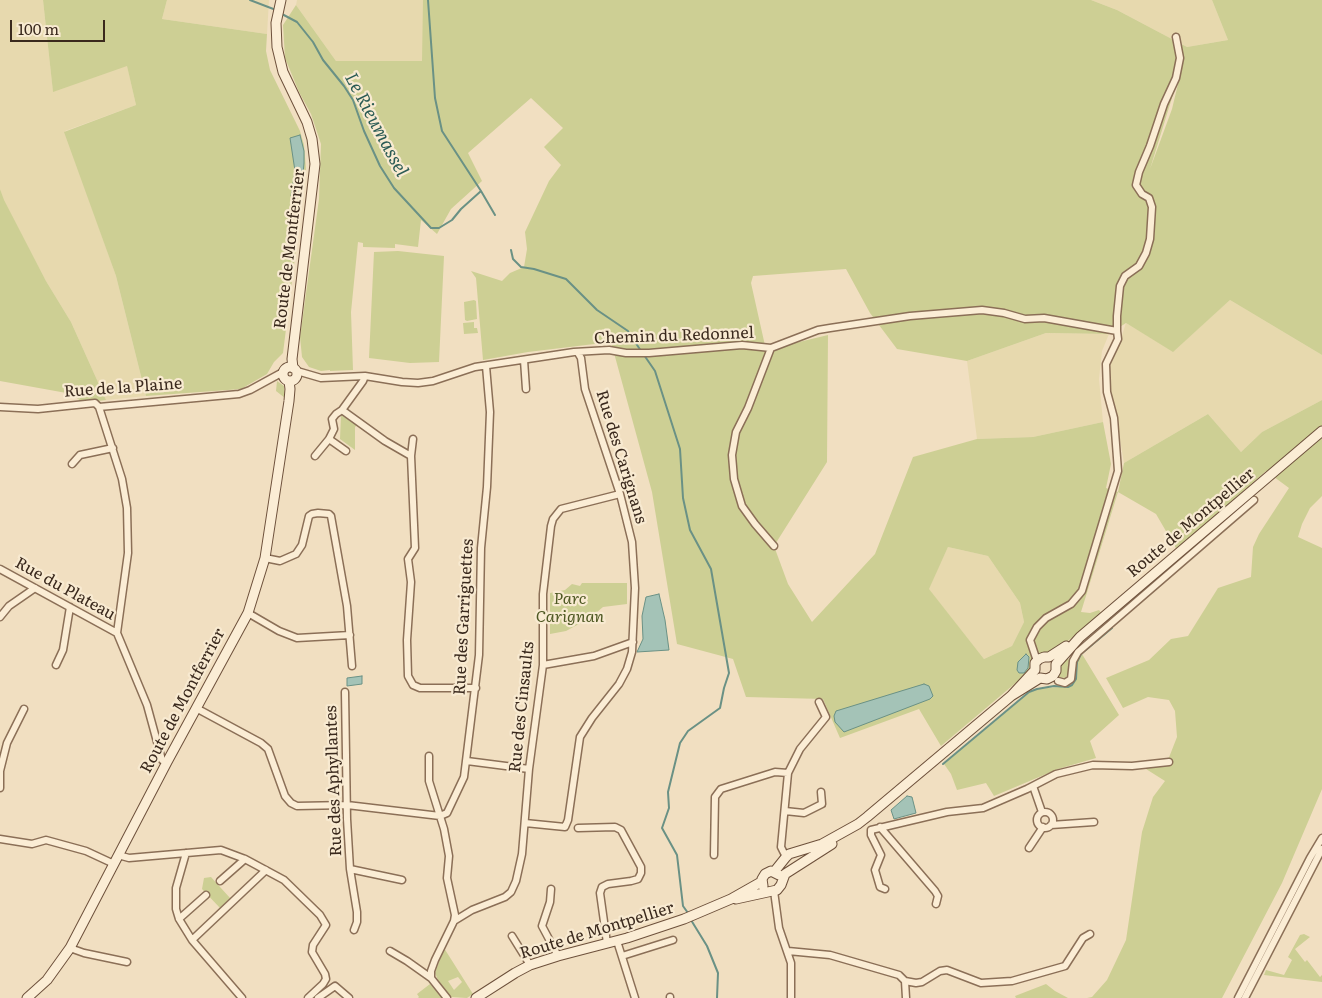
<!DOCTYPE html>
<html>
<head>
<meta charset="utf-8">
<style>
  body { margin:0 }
  #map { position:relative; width:1322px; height:998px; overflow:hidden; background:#f1dfc1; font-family:Literata,serif }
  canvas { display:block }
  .scale { position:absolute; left:10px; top:20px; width:95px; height:22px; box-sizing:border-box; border:2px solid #3a291d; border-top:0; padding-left:6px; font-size:15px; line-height:18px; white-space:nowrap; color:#3a291d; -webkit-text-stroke:4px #f8ead1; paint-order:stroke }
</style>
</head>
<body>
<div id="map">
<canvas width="1322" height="998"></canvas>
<div class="scale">100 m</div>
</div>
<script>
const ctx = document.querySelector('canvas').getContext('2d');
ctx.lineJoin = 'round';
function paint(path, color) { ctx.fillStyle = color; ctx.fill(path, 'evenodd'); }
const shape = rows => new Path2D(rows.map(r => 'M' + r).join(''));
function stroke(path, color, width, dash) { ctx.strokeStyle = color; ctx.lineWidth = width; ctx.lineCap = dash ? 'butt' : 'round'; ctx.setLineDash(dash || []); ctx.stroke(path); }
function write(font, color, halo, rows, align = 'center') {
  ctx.font = font + ' Literata,serif'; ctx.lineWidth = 4.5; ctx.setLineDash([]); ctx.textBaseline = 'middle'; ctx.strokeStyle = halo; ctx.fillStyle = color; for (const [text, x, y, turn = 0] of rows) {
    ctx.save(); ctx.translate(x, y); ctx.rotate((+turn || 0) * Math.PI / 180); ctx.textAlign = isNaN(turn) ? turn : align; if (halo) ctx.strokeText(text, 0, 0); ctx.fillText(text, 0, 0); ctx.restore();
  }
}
paint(shape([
  [0,0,43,0,53,91,127,65,136,105,65,131,116,276,146,396,106,400,71,322,46,281,3,200,0,189],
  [167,0,269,0,267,34,162,19],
  [297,0,423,0,423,61,336,61,296,5],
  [1091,0,1212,0,1228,40,1187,47,1117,10],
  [1230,300,1322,355,1322,400,1262,432,1241,452,1208,414,1124,463,1115,410,1109,392,1108,372,1111,358,1118,347,1126,323,1173,351],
  [1046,333,1109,334,1102,351,1099,379,1103,422,1033,437,977,439,967,361],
  [948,547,988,556,1020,603,1024,622,1012,646,984,659,928,589]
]), '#e7d9ae');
paint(shape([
  [43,0,167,0,162,19,267,34,266,51,270,70,300,131,304,145,306,169,283,353,274,362,267,374,241,389,146,396,116,276,64,132,136,105,127,66,53,92],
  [423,0,1091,0,1117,10,1187,47,1228,40,1212,0,1322,0,1322,355,1230,300,1173,352,1126,323,1109,334,1046,333,967,361,897,349,870,313,846,269,753,276,751,283,766,350,828,335,827,462,774,546,788,584,812,622,875,554,913,457,977,439,1033,437,1103,422,1111,464,1106,488,1118,492,1124,463,1208,414,1241,452,1262,432,1322,400,1322,496,1310,508,1302,524,1298,537,1322,548,1322,789,1282,883,1222,998,1087,998,1092,997,1107,980,1126,940,1142,832,1153,797,1165,781,1146,769,1148,761,1168,760,1177,737,1175,711,1169,700,1148,697,1123,708,1106,678,1149,660,1171,639,1188,636,1218,588,1251,577,1253,547,1259,534,1289,488,1266,471,1177,550,1156,514,1118,492,1081,612,1090,613,1099,610,1102,614,1055,651,1040,653,1033,660,1031,670,941,746,919,709,840,738,823,699,746,697,733,659,677,644,652,492,611,342,528,352,483,360,476,278,471,271,502,281,510,273,524,267,527,249,525,232,549,181,561,165,544,147,563,128,531,98,468,153,482,181,451,209,437,234,421,220,418,247,395,244,395,248,363,247,363,243,358,242,351,312,353,370,330,371,330,370,321,371,309,367,302,357,300,337,319,199,321,144,311,114,299,92,285,58,283,25,296,5,336,61,422,61],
  [1184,59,1172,109,1150,169],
  [948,547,988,556,1020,603,1024,622,1012,646,984,659,929,589],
  [0,189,4,200,46,281,71,322,106,400,83,403,72,394,0,381],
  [398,251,444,256,439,362,410,363,369,358,374,252],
  [474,300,476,301,477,319,467,321,465,320,464,302],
  [474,322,474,328,477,328,478,333,464,334,463,323],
  [277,381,284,386,285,398,276,391],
  [341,415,357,425,355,427,355,450,340,439],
  [582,583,627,583,627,604,603,607,590,618,566,631,550,634,550,593,565,590,572,584,580,586],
  [1082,654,1119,715,1090,741,1096,758,1058,769,994,796,986,783,957,790,951,774,944,764,1029,693,1036,689,1071,686,1077,678,1078,661],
  [1065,656,1069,660,1068,674,1065,678,1059,677,1058,674,1059,668],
  [211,877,230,898,220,908,202,889,204,878],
  [1304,934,1310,937,1295,949,1305,962,1307,960,1320,977,1322,975,1322,982,1264,975,1266,970,1284,975,1292,960,1288,957,1300,935],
  [444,948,473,994,467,998,451,997,438,980,435,973],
  [458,977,462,982,454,990,448,981],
  [430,984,442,998,418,998,419,997,417,994],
  [1046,984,1055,991,1068,998,1016,998,1015,996]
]), '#cdcf94');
const water = shape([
  [300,135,304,151,304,163,301,196,291,196,295,171,290,138,300,135],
  [659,594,665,620,669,650,637,652,643,639,642,616,646,597,659,594],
  [1026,654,1029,657,1028,668,1024,673,1019,673,1017,670,1018,662,1026,654],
  [362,676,362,684,347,686,347,678,362,676],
  [924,684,929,686,933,696,930,699,844,732,835,722,834,716,836,711,924,684],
  [907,796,912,797,916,813,894,819,891,810,907,796]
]);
paint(water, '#a4c3b7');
stroke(water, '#6a9185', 1);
stroke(shape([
  [250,0,276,10],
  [428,0,435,98,442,131,481,191],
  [280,13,297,22,313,42,323,60,344,86,353,100,364,131,380,166,394,188,431,228,439,228,452,220,461,209,481,191,495,215],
  [511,250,513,259,521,267,534,269,566,279,597,310,628,331,641,351],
  [644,355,655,371,680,449,683,498,690,530,711,569,729,673,724,688,720,708,688,731,680,743,668,792,669,808,662,828,677,855,683,906,688,913],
  [943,764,1029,692,1037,689,1054,686,1068,687,1072,685,1076,679,1077,662,1081,654,1112,628],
  [691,920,707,946,718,973,717,998]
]), '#6a9185', 2);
const street = shape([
  [771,348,748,408,736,432,732,455,734,479,742,506,755,524,774,546],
  [524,360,526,389],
  [297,371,321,378,365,376,402,382,418,383,433,381,475,367,574,352,609,350,626,353,649,353,742,345,771,348,818,330,830,328,910,316,982,310,1004,313,1025,319,1044,318,1117,331],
  [0,407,38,409,95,403,99,407,239,394,250,390,283,372],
  [99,407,122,479,127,508,128,553,117,633,147,705,162,760,167,762],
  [342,410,385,441,411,456],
  [329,439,346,451],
  [413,439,411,456,415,548,408,559,411,582,407,640,408,676,413,685,420,688,476,688],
  [315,456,329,439,334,429,332,419,336,414,342,410,363,381,365,376],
  [72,464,80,455,113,448],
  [265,558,280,561,296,554,302,545,309,516,312,514,318,513,329,514,331,516,347,606,352,666],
  [0,569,117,633],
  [248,613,279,631,297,638,350,635],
  [0,617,9,606,35,588],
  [1037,661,1030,640,1037,627,1046,618,1071,604,1082,591,1118,471,1114,418,1107,392,1106,364,1118,339,1117,331,1117,316,1120,286,1125,276,1139,266,1146,253,1150,239,1152,207,1149,198,1142,194,1136,185,1139,172,1150,146,1164,104,1176,78,1180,58,1176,37],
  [56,665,63,650,70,607],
  [543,665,594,656,633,642],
  [1058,681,1065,683,1071,679,1073,661,1078,652,1254,500],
  [345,692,347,819,350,869,357,912,357,922,354,930],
  [196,708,261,743,268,749,285,796,291,803,297,806,347,805,440,816],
  [429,756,429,781,444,829,449,856,447,878,455,915,454,921,435,960,431,971,431,978],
  [467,761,529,769],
  [1033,786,1042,812],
  [0,788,0,771,7,743,24,709],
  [785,811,804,813,822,804,821,792],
  '1037 820a8 8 0 1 1 16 0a8 8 0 1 1-16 0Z',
  [440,816,447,813,464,777,479,655,481,548,487,487,490,412,486,366],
  [525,823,565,827,568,820,580,737,592,718,619,684,627,669,632,652,635,588,632,542,620,494,585,389,581,358,578,353],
  [1051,825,1094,822],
  [880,827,935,891,938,896,936,904],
  [578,828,615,827,621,830,641,867,641,873,638,879,631,881,608,884,602,887,600,893,607,943],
  [871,830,947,812,983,808,1027,789,1056,774,1093,765,1132,766,1169,762],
  [871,830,871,835,881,855,875,870,880,887,885,889],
  [0,839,32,844,46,840,86,851,114,864],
  [1029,848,1043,827],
  [186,853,176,888,176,909,179,919,192,940,242,998],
  [118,855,129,858,221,850,245,859,284,880,320,915,326,925,313,945,312,952,325,974,326,979,323,984,308,998],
  [714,855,715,797,721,789,775,772,788,773],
  [786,857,781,847,788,773,800,749,826,717,819,702],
  [350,869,402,880],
  [220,881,245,859],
  [551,889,550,902,542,926,558,956],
  [774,891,779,928,791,963,791,998],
  [179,919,206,895],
  [454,921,472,910,505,897,511,892,516,881,522,854,529,769,543,665,543,594,551,526,553,519,561,509,620,494],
  [512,936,530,965],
  [192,940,266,870],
  [617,941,635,998],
  [70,948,84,953,127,962],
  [390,951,407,961,431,978,447,998],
  [788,951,830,955,899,975,905,981,906,998],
  [622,956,673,940],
  [905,981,916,983,922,982,940,971,947,970,981,983,1012,981,1065,966,1083,938,1090,934],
  [318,998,335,986,349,998],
  [670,998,670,997],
  [1238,998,1310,858,1322,838],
  [1245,998,1322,849]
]);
const secondary = shape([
  [281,0,276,23,277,47,283,72,307,122,312,139,315,164,292,359,293,368],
  '283 374a7 7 0 1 1 14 0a7 7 0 1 1-14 0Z',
  [1011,696,1040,678,1047,679,1053,676,1056,671,1056,664,1080,637,1322,431],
  [774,872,786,857,789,854,822,844,858,824,867,817,1011,696,1035,670,1035,663,1039,659,1044,657,1049,657,1066,646],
  [763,886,762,879,765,874,771,871,779,875],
  [736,899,777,890,781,885,785,874,832,844],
  [27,998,47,980,70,948,167,762,248,613,265,558,289,401,290,389,289,381],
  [476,998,515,973,530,965,558,956,627,938,684,919,731,899,761,882]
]);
stroke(street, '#8b6f57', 9);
stroke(secondary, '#6d503b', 11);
stroke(street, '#fbedd5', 6);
stroke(secondary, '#fbedd5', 9);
write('16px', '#3a291d', '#f8ead1', [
  ["Route de Montferrier",290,249,-83],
  ["Chemin du Redonnel",674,336,-2],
  ["Rue de la Plaine",123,388,-4],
  ["Rue des Carignans",621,457,73],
  ["Route de Montpellier",1191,523,-40],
  ["Rue du Plateau",65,589,29],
  ["Rue des Garriguettes",464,617,-87],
  ["Route de Montferrier",183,701,-62],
  ["Rue des Cinsaults",522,707,-84],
  ["Rue des Aphyllantes",334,781,-92],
  ["Route de Montpellier",597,931,-17]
]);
write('italic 16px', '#4e5822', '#f8ead1', [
  ["Parc",570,599],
  ["Carignan",570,617]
]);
write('italic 18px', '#2b5b54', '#f8ead1', [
  ["Le Rieumassel",376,125,62]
]);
</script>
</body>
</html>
